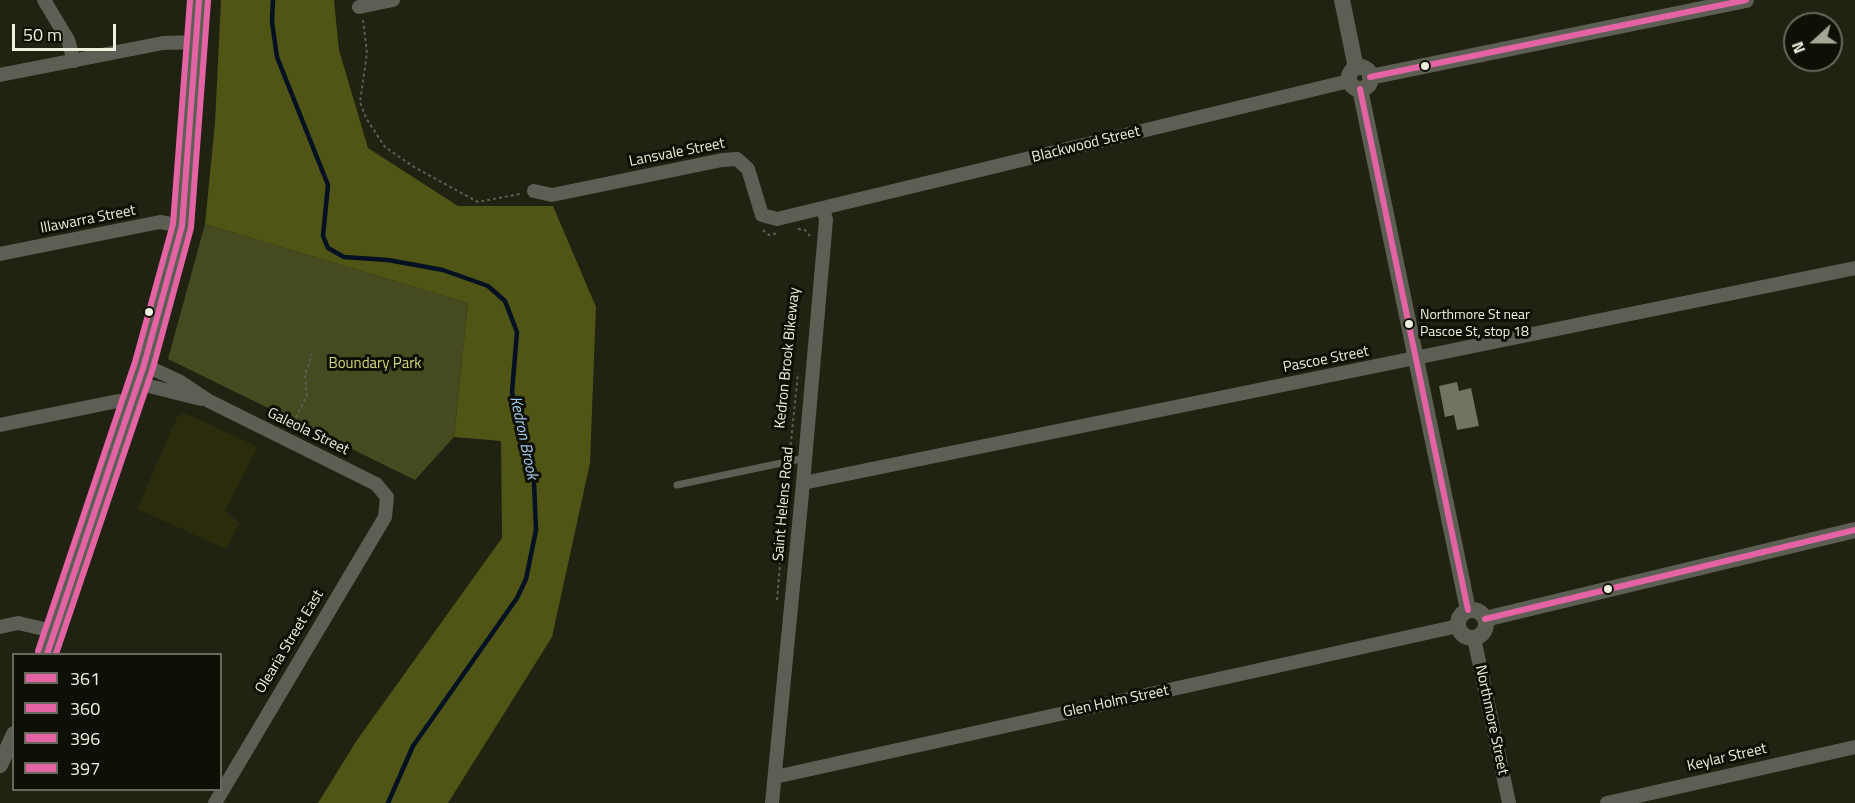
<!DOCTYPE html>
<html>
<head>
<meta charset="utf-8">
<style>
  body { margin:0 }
  #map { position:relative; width:1855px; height:803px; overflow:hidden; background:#202212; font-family:"Titillium Web",sans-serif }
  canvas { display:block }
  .legend { position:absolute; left:12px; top:653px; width:210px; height:138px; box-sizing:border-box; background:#0f1005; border:2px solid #68695c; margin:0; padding:8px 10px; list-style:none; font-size:18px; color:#edefdf }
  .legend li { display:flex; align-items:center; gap:12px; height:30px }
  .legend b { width:30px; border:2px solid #68695c }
  .north { position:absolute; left:1783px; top:12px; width:60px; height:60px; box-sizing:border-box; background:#0f1005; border:2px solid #68695c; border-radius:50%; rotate:249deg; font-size:16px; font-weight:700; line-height:24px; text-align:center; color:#edefdf }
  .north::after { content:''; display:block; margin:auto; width:21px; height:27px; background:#a5a797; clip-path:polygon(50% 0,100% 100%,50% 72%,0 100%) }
  .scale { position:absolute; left:12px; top:24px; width:104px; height:27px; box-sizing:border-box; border:3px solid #edefdf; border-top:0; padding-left:8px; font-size:18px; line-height:21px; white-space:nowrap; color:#edefdf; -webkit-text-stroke:4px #0f1005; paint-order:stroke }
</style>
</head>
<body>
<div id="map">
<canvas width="1855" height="803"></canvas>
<ul class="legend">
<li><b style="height:8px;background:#e463a4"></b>361</li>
<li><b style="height:8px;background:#e463a4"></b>360</li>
<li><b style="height:8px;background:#e463a4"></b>396</li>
<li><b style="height:8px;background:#e463a4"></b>397</li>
</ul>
<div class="north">N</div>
<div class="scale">50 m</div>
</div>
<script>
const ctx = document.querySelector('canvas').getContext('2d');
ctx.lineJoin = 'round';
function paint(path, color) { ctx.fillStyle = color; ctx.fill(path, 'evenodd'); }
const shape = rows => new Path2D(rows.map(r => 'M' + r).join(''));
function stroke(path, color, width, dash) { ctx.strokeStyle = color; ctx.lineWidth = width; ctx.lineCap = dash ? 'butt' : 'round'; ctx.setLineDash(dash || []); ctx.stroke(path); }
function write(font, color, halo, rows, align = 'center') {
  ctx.font = font + ' "Titillium Web",sans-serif'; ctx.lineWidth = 6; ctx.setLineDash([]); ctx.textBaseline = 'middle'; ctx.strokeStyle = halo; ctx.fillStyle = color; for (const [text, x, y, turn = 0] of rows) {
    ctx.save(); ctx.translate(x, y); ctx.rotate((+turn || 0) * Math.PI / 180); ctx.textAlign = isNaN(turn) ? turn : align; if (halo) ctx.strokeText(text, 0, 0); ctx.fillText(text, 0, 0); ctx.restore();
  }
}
paint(shape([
  [185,413,258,447,225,511,240,523,226,549,137,509,177,417]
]), '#2a2c0b');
paint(shape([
  [205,224,468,303,454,437,415,480,168,359]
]), '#464a20');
paint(shape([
  [221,0,334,0,339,50,368,148,458,206,553,206,596,307,590,463,552,637,448,803,318,803,357,740,502,538,501,441,454,437,468,303,205,224,215,123]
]), '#505414');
stroke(shape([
  [273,0,272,22,277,57,328,185,323,236,328,248,344,257,388,260,443,270,488,286,505,301,517,332,512,392,534,483,536,530,526,579,517,598,413,746,388,803]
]), '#031122', 4.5);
paint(shape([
  [1457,382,1459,391,1471,388,1479,426,1457,430,1454,415,1445,417,1439,386]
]), '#727460');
stroke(shape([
  [363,20,367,53,360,102,366,118,385,147,414,167,478,202,520,194],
  [798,229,805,230,810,236],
  [763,230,769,235,778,233],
  [293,423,307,396,305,375,312,354],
  [790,451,798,373],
  [777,600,788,471]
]), '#5d5e53', 2, [3, 3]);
stroke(shape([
  [677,485,805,458]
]), '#5e5f54', 7);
stroke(shape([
  [44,0,68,40,74,61],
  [359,7,393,0],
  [0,75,163,43,197,42],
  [534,191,552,195,722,160,737,159,748,169,762,215,777,219,1349,81],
  [0,254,160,222,182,226],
  [144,365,179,381,209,401,376,484,387,497,385,517,215,803],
  [137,383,201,399],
  [0,425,118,401,130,405],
  [803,483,1855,268],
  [0,627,18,623,57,632],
  [1474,638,1509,803],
  [775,777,1458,626],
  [772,803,803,483,826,220,823,208],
  [1607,803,1855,747]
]), '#5e5f54', 14);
stroke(shape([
  [1342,0,1356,68],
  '1349 78a11 11 0 1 1 22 0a11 11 0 1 1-22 0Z',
  [1370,77,1746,0],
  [1360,89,1468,610],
  '1458 624a14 14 0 1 1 28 0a14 14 0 1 1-28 0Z',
  [1485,619,1855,530],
  [47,654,144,365,182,226,199,0],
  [0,765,14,734]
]), '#5e5f54', 16);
stroke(shape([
  [1370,77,1746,0],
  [1360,89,1468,610],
  [1485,619,1855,530]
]), '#e463a4', 6);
stroke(shape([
  [47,654,144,365,182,226,199,0]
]), '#e463a4', 6);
stroke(shape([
  [56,654,153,368,191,228,208,1]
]), '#e463a4', 6);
stroke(shape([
  [38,651,135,362,173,224,190,0]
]), '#e463a4', 6);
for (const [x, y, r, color] of [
  [1425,66,5,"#edefdf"],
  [149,312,5,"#edefdf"],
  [1409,324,5,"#edefdf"],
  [1608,589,5,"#edefdf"]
]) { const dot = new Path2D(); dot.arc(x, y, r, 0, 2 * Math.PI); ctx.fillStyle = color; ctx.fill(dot); stroke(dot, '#0f1005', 2); }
write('14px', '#edefdf', '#0f1005', [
  ["Northmore St near",1420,316],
  ["Pascoe St, stop 18",1420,333]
], 'left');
write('15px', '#edefdf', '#0f1005', [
  ["Blackwood Street",1086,145,-14],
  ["Lansvale Street",677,153,-11],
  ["Illawarra Street",88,220,-11],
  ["Kedron Brook Bikeway",788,358,-84],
  ["Pascoe Street",1326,360,-11],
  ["Galeola Street",308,432,26],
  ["Saint Helens Road",784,504,-85],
  ["Olearia Street East",290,642,-59],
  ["Glen Holm Street",1116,702,-12],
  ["Northmore Street",1491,720,78],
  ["Keylar Street",1727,758,-13]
]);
write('15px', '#d0d877', '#0f1005', [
  ["Boundary Park",375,364]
]);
write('italic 16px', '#a2cbf4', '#0f1005', [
  ["Kedron Brook",523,438,78]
]);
</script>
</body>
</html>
